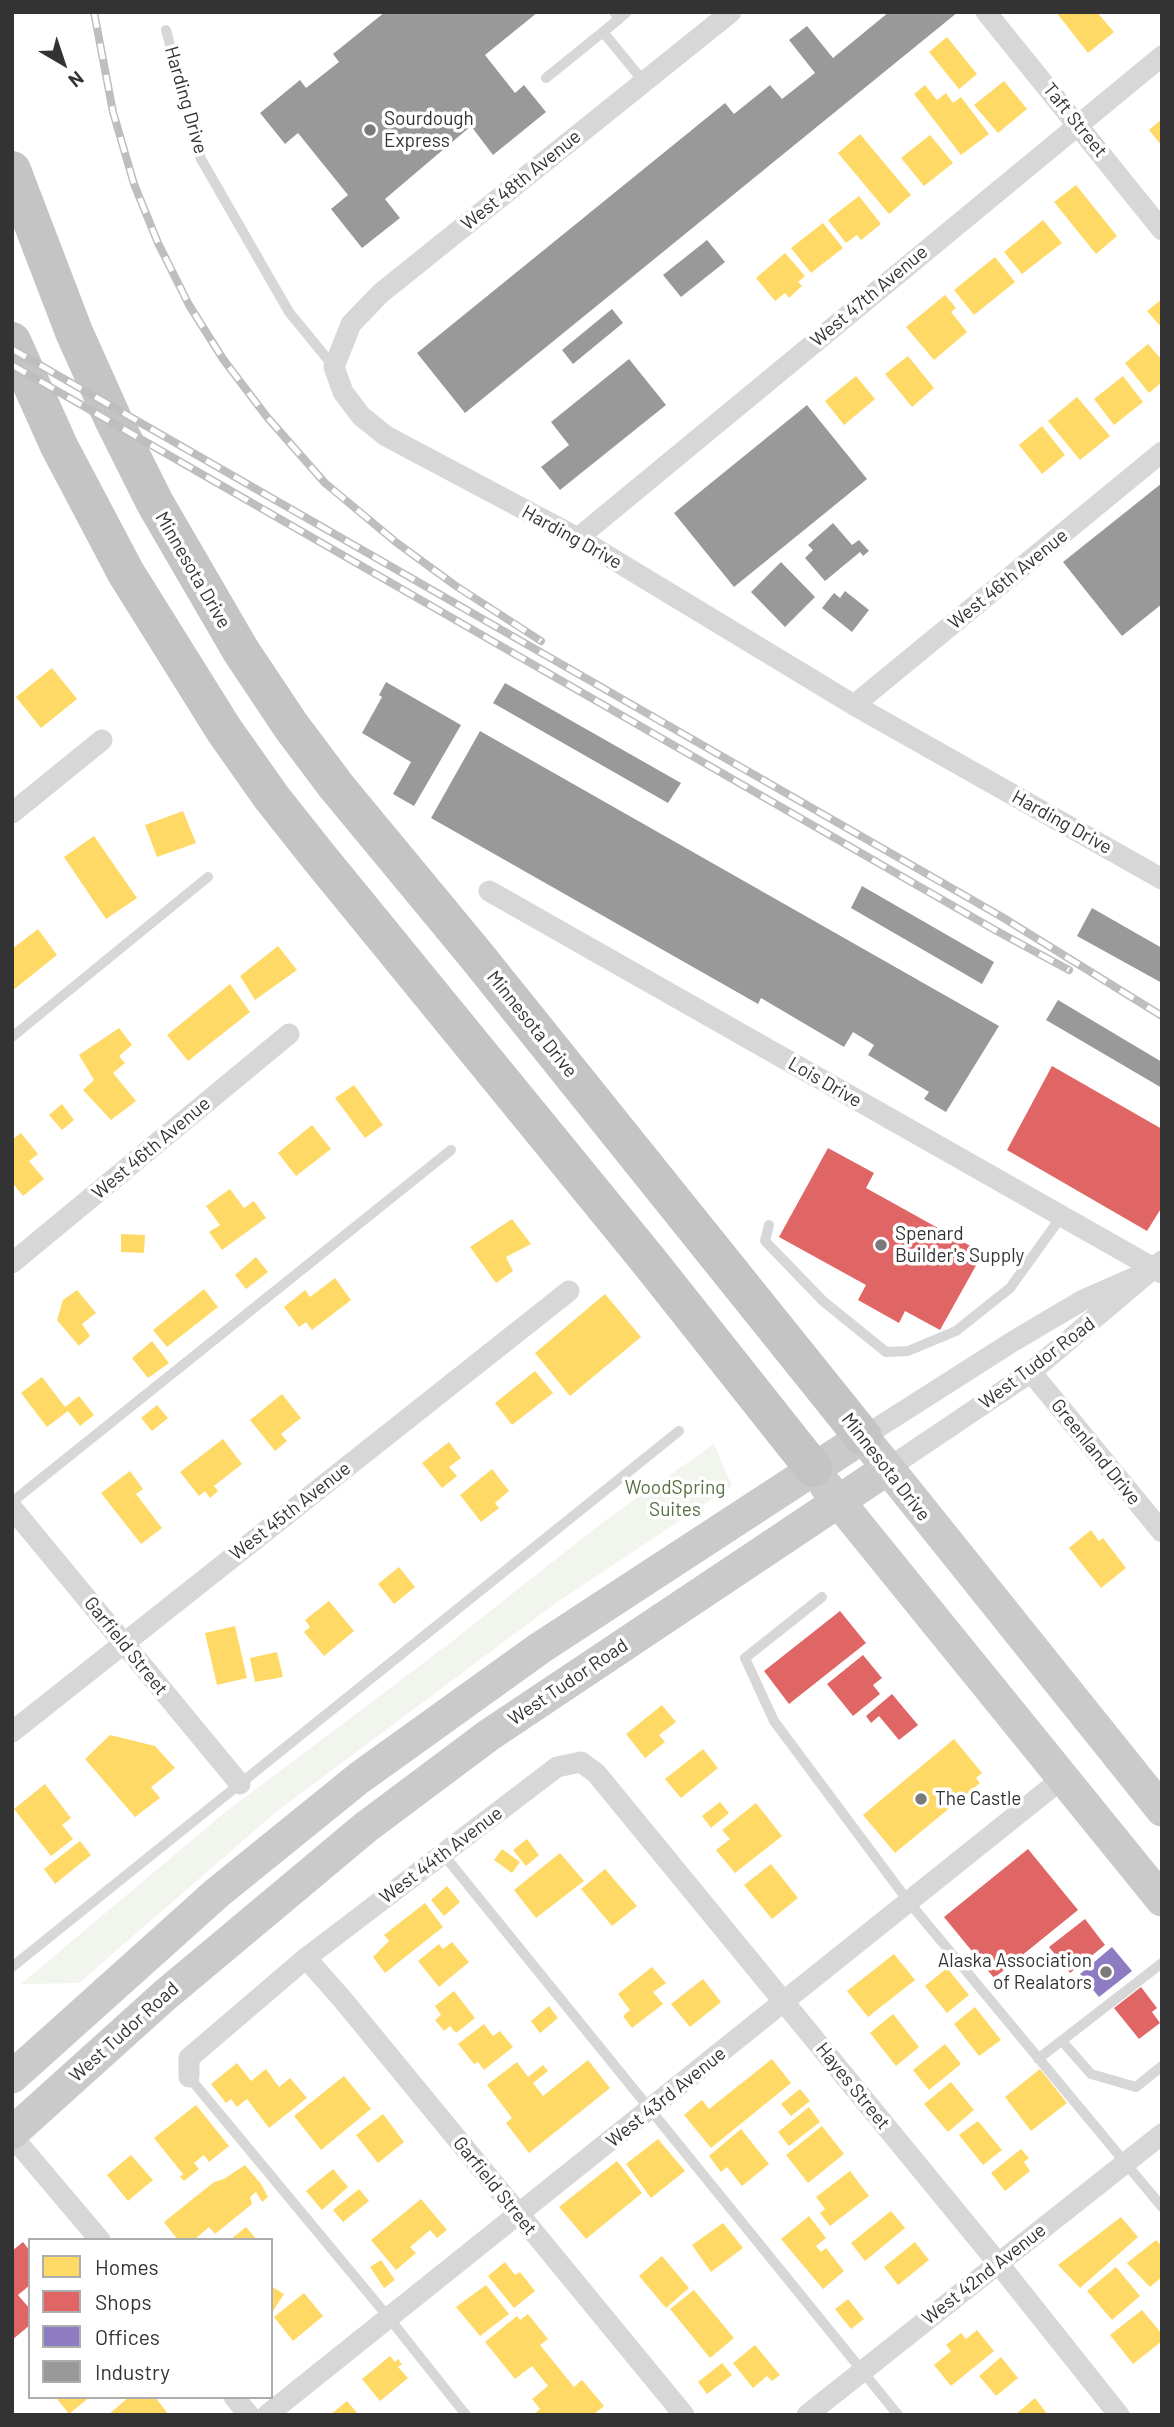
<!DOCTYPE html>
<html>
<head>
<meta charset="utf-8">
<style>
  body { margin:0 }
  #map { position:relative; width:1174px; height:2427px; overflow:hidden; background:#fff; font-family:Barlow,sans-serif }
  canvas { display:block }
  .frame { position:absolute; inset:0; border:14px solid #333; pointer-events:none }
  .legend { position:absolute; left:28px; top:2238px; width:245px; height:161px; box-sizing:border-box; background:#fff; border:2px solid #adadad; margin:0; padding:9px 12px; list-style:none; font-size:21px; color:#333 }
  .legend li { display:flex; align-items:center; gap:14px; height:35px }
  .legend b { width:35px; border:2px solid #adadad }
  .north { position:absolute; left:28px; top:28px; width:70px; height:70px; -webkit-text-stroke:5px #fff; paint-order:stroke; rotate:141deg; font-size:19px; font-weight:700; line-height:28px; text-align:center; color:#333 }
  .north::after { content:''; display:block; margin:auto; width:24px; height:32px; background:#333; clip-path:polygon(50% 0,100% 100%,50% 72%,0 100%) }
</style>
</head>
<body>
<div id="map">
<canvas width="1174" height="2427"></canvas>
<div class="frame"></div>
<ul class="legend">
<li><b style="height:19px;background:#ffd966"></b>Homes</li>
<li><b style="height:19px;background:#e06666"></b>Shops</li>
<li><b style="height:19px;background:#8e7cc3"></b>Offices</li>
<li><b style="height:19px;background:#999"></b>Industry</li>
</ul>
<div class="north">N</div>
</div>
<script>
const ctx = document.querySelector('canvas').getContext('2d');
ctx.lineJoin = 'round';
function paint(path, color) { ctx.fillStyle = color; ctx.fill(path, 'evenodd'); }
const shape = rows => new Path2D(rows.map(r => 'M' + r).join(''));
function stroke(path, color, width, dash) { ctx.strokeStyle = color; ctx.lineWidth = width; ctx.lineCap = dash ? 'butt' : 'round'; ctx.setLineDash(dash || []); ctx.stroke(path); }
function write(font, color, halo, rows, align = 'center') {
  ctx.font = font + ' Barlow,sans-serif'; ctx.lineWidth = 7; ctx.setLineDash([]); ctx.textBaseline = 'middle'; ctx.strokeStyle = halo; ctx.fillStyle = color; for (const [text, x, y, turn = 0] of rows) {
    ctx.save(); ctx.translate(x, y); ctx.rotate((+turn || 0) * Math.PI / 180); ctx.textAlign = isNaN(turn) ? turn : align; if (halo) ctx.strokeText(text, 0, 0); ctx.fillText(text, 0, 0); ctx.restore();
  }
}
paint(shape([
  [714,1444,732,1486,556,1603,276,1812,79,1983,21,1984,223,1814,455,1639,603,1522]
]), '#f1f5ed');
paint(shape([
  [1056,12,1097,12,1114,32,1088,53],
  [947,37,977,74,959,89,929,52],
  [1004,81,1027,109,998,133,974,105],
  [925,85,937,100,946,93,953,103,961,97,989,134,961,155,914,94],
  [1162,119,1162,146,1149,130],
  [860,134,911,195,889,214,838,153],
  [930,135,953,163,924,186,901,158],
  [1076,185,1117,236,1096,254,1054,202],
  [859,196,881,224,861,240,857,235,846,243,828,220],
  [1043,220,1062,243,1022,274,1004,252],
  [823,223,843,248,811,273,791,248],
  [785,253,805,276,798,282,802,286,789,298,785,293,775,301,756,278],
  [995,257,1015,282,974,315,954,290],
  [945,295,956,308,951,312,967,332,934,360,906,327],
  [1162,299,1162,328,1147,311],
  [1148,344,1162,360,1162,382,1149,393,1125,363],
  [908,356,934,388,912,407,885,374],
  [856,376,875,399,844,425,825,401],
  [1123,376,1143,402,1114,425,1094,399],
  [1077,397,1110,436,1080,460,1048,421],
  [1042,426,1065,455,1042,474,1019,445],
  [52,668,77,699,41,728,16,697],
  [183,811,196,843,157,857,145,825],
  [94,836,137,898,106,919,64,857],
  [38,929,57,955,12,991,12,949],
  [278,946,297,970,255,1000,240,976],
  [230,984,250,1012,188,1061,167,1035],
  [119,1028,132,1045,119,1056,125,1063,113,1073,136,1101,111,1120,83,1090,94,1080,79,1055],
  [354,1085,383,1125,365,1138,335,1098],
  [62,1104,74,1120,62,1130,49,1115],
  [312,1125,331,1149,296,1176,278,1153],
  [21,1133,38,1154,29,1161,44,1179,23,1196,12,1182,12,1140],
  [230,1189,244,1208,254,1201,266,1218,222,1250,209,1232,220,1225,206,1206],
  [512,1219,531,1244,506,1257,513,1271,496,1283,470,1247],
  [121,1234,145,1235,144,1253,121,1252],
  [256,1257,268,1272,246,1289,235,1275],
  [335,1278,351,1300,312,1330,306,1322,299,1327,284,1307,305,1290,310,1297],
  [204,1289,218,1307,167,1347,153,1330],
  [77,1290,96,1313,82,1324,90,1336,79,1346,57,1320,63,1300],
  [605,1294,641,1337,570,1396,535,1353],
  [152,1341,169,1363,148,1378,132,1358],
  [535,1371,553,1393,512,1425,495,1403],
  [42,1377,65,1407,79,1396,94,1415,80,1426,68,1411,47,1427,21,1393],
  [282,1394,301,1418,281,1434,287,1441,275,1451,250,1420],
  [157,1405,168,1418,152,1431,141,1418],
  [223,1439,242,1464,214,1486,218,1491,210,1498,205,1491,199,1496,180,1472],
  [449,1442,461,1458,449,1467,457,1476,442,1488,422,1463],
  [492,1469,509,1491,495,1503,499,1508,481,1522,460,1495],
  [130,1471,143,1489,136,1494,162,1528,141,1544,101,1493],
  [1091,1530,1099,1541,1103,1538,1126,1568,1101,1588,1069,1548],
  [399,1567,415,1587,394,1604,378,1584],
  [329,1601,354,1631,324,1656,304,1632,310,1627,305,1620],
  [235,1626,247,1678,217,1685,205,1633],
  [277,1652,283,1677,255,1682,250,1658],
  [662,1705,676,1722,659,1735,665,1742,645,1758,626,1734],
  [110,1735,155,1746,175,1768,151,1787,160,1798,135,1817,85,1759],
  [954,1739,982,1773,976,1778,980,1783,895,1853,863,1815],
  [703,1749,718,1768,681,1798,665,1779],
  [45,1784,71,1818,62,1825,73,1839,51,1856,14,1809],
  [720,1802,729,1813,711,1828,702,1816],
  [756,1803,782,1836,735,1873,716,1850,730,1839,722,1830],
  [527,1839,539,1855,526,1866,513,1850],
  [80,1841,91,1855,55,1884,44,1869],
  [502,1849,520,1862,512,1873,494,1860],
  [560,1853,584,1881,536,1918,514,1890],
  [771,1864,798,1898,772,1919,744,1885],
  [605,1869,637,1906,612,1926,581,1889],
  [447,1886,460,1902,444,1916,431,1900],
  [425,1903,443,1927,385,1973,373,1957,389,1941,384,1935],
  [452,1942,469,1962,439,1987,418,1961,439,1944,443,1949],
  [894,1954,915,1980,868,2017,847,1991],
  [652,1967,666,1983,653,1992,663,2004,632,2028,623,2016,630,2010,618,1994],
  [947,1968,969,1995,947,2013,925,1986],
  [703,1979,721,2002,690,2027,671,2004],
  [454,1991,475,2018,456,2033,450,2026,444,2031,435,2020,441,2015,435,2006],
  [549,2006,558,2018,540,2033,531,2021],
  [975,2007,1001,2040,979,2056,954,2024],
  [893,2014,919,2047,896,2066,870,2033],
  [484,2024,493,2036,500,2031,513,2047,484,2070,478,2062,474,2064,458,2044],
  [945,2044,961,2064,929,2090,913,2070],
  [772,2059,791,2083,711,2148,684,2115,702,2100,709,2109],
  [588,2060,610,2088,529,2153,506,2123,512,2118,487,2085,517,2062,528,2077,543,2065,548,2071,533,2083,543,2096],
  [237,2063,251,2081,266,2069,279,2087,290,2078,307,2098,269,2128,247,2099,237,2107,231,2099,226,2103,211,2084],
  [1040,2069,1067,2103,1031,2131,1005,2097],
  [344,2076,371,2109,321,2150,294,2116],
  [951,2082,974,2110,948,2132,924,2104],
  [800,2089,810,2101,791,2116,781,2104],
  [196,2105,229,2146,209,2162,204,2155,194,2163,199,2169,184,2181,180,2177,183,2174,154,2138],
  [809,2107,820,2122,789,2146,778,2132],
  [383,2114,404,2142,378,2163,356,2135],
  [978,2121,1002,2150,983,2165,959,2135],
  [822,2126,844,2154,808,2183,786,2155],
  [741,2129,769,2164,742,2186,727,2167,721,2172,709,2156],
  [658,2139,685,2171,651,2198,626,2164],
  [1021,2149,1029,2158,1024,2162,1030,2171,1005,2191,991,2173],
  [131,2155,153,2180,128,2201,107,2175],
  [617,2161,642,2193,586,2239,559,2207],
  [245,2165,261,2184,268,2197,262,2202,256,2192,250,2197,252,2204,215,2234,209,2227,194,2240,178,2240,164,2222,214,2182,224,2179],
  [333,2169,348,2187,322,2210,306,2191],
  [850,2171,869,2196,830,2226,820,2213,825,2209,816,2197],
  [359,2189,369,2201,343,2222,333,2210],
  [421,2199,447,2230,437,2238,430,2230,410,2247,416,2253,396,2270,371,2240],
  [891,2211,905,2228,865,2261,851,2243],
  [809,2216,826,2238,816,2246,821,2252,826,2248,844,2271,823,2289,781,2239],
  [1121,2217,1138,2237,1080,2288,1058,2265],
  [723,2223,743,2248,711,2272,692,2245],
  [246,2227,257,2240,230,2240],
  [1156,2240,1162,2246,1162,2277,1150,2287,1127,2263],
  [915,2242,929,2260,898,2285,884,2267],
  [662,2256,689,2288,666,2308,639,2276],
  [381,2260,395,2280,384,2288,370,2267],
  [505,2262,515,2275,520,2272,535,2291,514,2308,488,2276],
  [1116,2267,1140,2296,1112,2320,1087,2291],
  [486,2285,509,2314,480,2336,456,2307],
  [271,2286,284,2294,271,2314],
  [694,2290,734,2338,710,2358,670,2309],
  [304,2293,323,2316,293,2341,274,2317],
  [848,2299,864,2319,851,2329,835,2309],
  [1142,2310,1162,2334,1162,2341,1133,2364,1110,2335],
  [528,2314,548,2339,540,2345,574,2387,582,2380,604,2406,593,2415,533,2415,540,2409,532,2399,548,2386,532,2366,515,2379,485,2342,517,2316,520,2320],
  [977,2330,994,2351,951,2386,934,2365,951,2351,946,2345,961,2333,966,2339],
  [755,2345,780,2375,772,2381,767,2376,753,2388,733,2363],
  [390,2356,395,2362,398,2359,402,2364,398,2367,408,2378,380,2401,362,2379],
  [1001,2357,1018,2378,996,2396,979,2376],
  [722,2363,732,2375,707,2394,698,2382],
  [58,2397,90,2397,69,2414,57,2399],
  [129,2397,155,2397,169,2415,108,2415],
  [1035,2398,1048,2415,1015,2415],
  [347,2401,359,2415,330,2415]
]), '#ffd966');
paint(shape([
  [1052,1066,1162,1129,1162,1207,1147,1231,1007,1150],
  [828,1148,874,1173,866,1188,983,1253,940,1330,905,1311,899,1323,858,1300,866,1285,779,1237],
  [840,1611,866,1643,789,1704,764,1671],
  [863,1655,882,1678,873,1685,880,1694,853,1716,827,1684],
  [892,1694,918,1725,899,1740,879,1716,871,1723,866,1716],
  [1028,1849,1078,1910,994,1978,944,1917],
  [1085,1919,1105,1945,1070,1973,1049,1947],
  [1141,1987,1157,2008,1152,2012,1160,2023,1139,2039,1114,2008],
  [23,2242,30,2251,30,2285,18,2295,30,2309,30,2325,12,2340,12,2251]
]), '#e06666');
paint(shape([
  [1112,1947,1132,1971,1099,1997,1080,1974]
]), '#8e7cc3');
paint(shape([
  [385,12,538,12,485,55,515,93,524,85,546,112,493,155,471,126,385,199,400,218,362,248,331,209,348,195,298,133,285,144,260,113,300,80,306,88,339,62,333,54],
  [889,12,958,12,465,413,417,353,725,103,734,114,770,85,782,99,815,73,789,40,807,26,833,58],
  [707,240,725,262,681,297,663,275],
  [612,309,623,323,573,364,562,350],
  [629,359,666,405,560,490,541,467,569,445,551,422],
  [807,405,867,479,734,587,674,513],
  [1162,483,1162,604,1122,636,1063,562],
  [833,523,852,545,859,540,869,551,863,556,860,552,825,581,805,558,813,550,808,545],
  [781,562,815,597,785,627,751,592],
  [845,591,869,610,852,632,822,608,834,593,840,598],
  [386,682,461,725,414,806,393,794,411,762,362,733,382,697,379,695],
  [505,683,681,783,668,803,493,703],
  [480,731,999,1026,946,1112,924,1099,929,1092,868,1055,874,1045,853,1032,844,1047,761,998,758,1004,431,818],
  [862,886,994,962,982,984,851,908],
  [1092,908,1162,948,1162,983,1077,936],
  [1058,1000,1162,1062,1162,1088,1046,1020]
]), '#999');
stroke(shape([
  [614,12,619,19,627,12],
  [166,30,201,159,289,312,334,367],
  [603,32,644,82],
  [546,78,619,19],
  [12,1037,208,877],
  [769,1225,765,1241,823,1301,886,1352,908,1351,956,1331,1010,1288,1061,1217],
  [12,1502,451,1150],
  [822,1597,745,1658,774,1721,908,1901,1162,2207],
  [443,1854,898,2415],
  [12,1967,679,1431],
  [1062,2041,1091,2074,1136,2087,1162,2066],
  [1038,2059,1162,1963],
  [189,2077,389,2318,466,2415]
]), '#d7d7d7', 10);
stroke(shape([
  [731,12,381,293,351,324,334,367,343,392,361,416,386,436,578,538,854,705,1162,879],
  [986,12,1162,230],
  [578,538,1162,56],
  [854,705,1162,452],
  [12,813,102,740],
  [489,891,1162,1273],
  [12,1263,289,1034],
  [1031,1372,1162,1532],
  [863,1437,1012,1342,1083,1300,1133,1278],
  [887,1469,1031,1372,1162,1261],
  [12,1508,240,1784],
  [12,1732,569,1291],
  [306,1958,343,2000,684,2415],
  [189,2077,189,2058,306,1958,557,1767,581,1762,596,1773,998,2263,1119,2415],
  [12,2136,100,2240],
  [234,2397,249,2415],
  [267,2415,1063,1778],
  [807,2415,1162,2134]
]), '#d7d7d7', 21);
stroke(shape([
  [826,1486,1162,1900],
  [12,2077,217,1893,359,1778,540,1648,863,1437,1162,1810],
  [12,2133,164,1996,366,1827,489,1735,887,1469]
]), '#cacaca', 33);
stroke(shape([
  [12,170,74,332,113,419,155,503,241,651,291,726,336,786,475,954,863,1437],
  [12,341,59,446,126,573,224,730,272,798,318,856,648,1260,813,1468]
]), '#c4c4c4', 38);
const rail = shape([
  [94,12,113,112,134,184,158,243,189,305,223,359,267,417,325,483,397,543,456,586,541,641],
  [12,349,1002,917,1162,1016],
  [12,365,995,930,1069,970]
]);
stroke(rail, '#bebebe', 8);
stroke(rail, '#fff', 5, [16]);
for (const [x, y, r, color] of [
  [370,130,7,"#7a7a7a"],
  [881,1245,7,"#7a7a7a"],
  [921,1799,7,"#7a7a7a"],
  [1106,1972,7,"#7a7a7a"]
]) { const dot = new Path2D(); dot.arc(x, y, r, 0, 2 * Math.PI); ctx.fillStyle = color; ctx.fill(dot); stroke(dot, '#fff', 2.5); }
write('19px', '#333', '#fff', [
  ["Harding Drive",186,100,74],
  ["Taft Street",1075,120,51],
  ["West 48th Avenue",521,180,-39],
  ["West 47th Avenue",869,296,-40],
  ["Harding Drive",572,537,29],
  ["Minnesota Drive",193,570,60],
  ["West 46th Avenue",1008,579,-39],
  ["Harding Drive",1062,822,29],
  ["Minnesota Drive",532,1024,51],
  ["Lois Drive",825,1082,30],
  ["West 46th Avenue",151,1148,-40],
  ["West Tudor Road",1037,1363,-37],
  ["Greenland Drive",1096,1452,51],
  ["Minnesota Drive",886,1467,52],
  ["West 45th Avenue",290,1511,-38],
  ["Garfield Street",126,1646,51],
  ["West Tudor Road",568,1682,-34],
  ["West 44th Avenue",441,1855,-37],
  ["West Tudor Road",124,2032,-42],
  ["Hayes Street",853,2086,51],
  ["West 43rd Avenue",666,2097,-39],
  ["Garfield Street",495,2186,51],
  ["West 42nd Avenue",984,2274,-38]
]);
write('19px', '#333', '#fff', [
  ["Sourdough",384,119],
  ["Express",384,141],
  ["Spenard",895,1234],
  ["Builder's Supply",895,1256],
  ["The Castle",935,1799],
  ["Alaska Association",1092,1961,"right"],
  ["of Realators",1092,1983,"right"]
], 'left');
write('19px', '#56703f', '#fff', [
  ["WoodSpring",675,1488],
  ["Suites",675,1510]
]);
</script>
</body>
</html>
